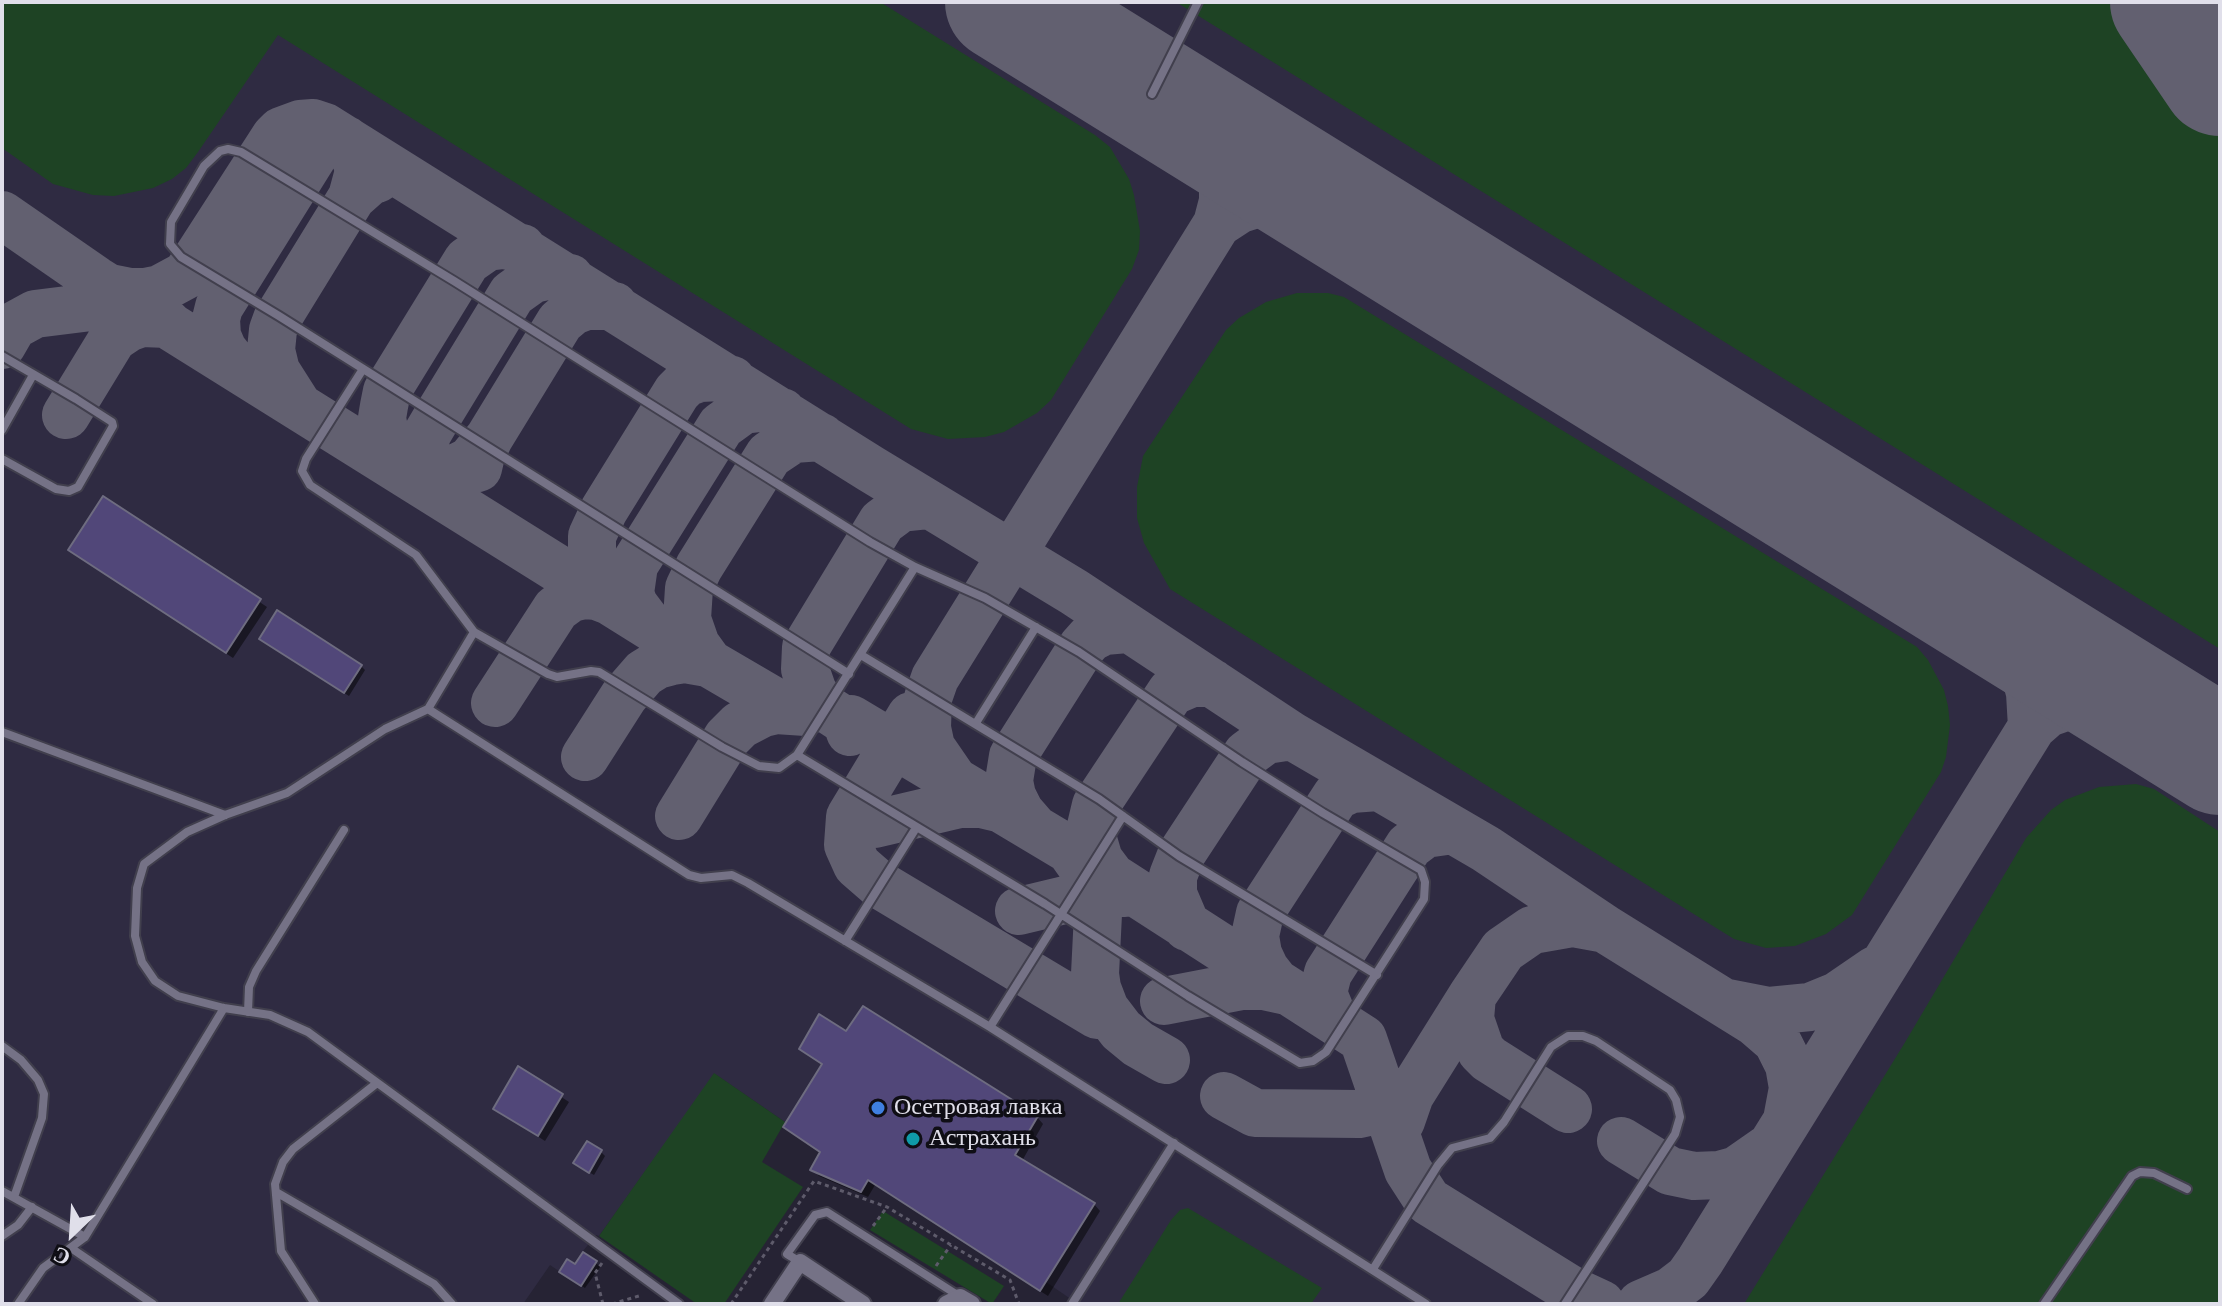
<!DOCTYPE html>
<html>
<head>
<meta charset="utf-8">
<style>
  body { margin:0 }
  #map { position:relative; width:2222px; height:1306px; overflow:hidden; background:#262334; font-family:Georgia,serif }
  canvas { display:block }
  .frame { position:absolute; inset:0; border:4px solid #e0dfea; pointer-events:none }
  .north { position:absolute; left:32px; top:1194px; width:80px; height:80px; -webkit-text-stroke:6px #0f0e15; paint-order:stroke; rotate:205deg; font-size:22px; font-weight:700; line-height:32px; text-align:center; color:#e0dfea }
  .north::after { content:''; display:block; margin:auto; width:28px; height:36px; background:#e0dfea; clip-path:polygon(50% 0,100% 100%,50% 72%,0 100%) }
</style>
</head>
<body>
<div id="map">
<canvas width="2222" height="1306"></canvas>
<div class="frame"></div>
<div class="north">С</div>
</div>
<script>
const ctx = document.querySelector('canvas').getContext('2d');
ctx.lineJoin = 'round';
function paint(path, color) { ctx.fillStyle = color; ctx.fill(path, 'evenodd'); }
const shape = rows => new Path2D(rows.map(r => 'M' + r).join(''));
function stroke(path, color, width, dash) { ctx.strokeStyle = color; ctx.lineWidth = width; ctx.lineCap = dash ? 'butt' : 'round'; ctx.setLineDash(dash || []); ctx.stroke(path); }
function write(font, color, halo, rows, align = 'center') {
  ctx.font = font + ' Georgia,serif'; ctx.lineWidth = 7; ctx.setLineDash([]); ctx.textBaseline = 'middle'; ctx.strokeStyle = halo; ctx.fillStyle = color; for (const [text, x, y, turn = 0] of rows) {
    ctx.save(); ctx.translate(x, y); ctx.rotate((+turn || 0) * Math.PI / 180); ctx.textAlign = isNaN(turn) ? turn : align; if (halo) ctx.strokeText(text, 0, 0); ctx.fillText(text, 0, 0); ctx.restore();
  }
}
paint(shape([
  [2,2,2220,2,2220,1304,1078,1304,1046,1282,1040,1291,868,1180,861,1192,810,1170,820,1151,783,1127,785,1122,715,1074,599,1236,596,1235,583,1251,597,1261,581,1286,550,1265,523,1304,2,1304]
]), '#2f2b42');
paint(shape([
  [2,2,880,2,1095,135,1110,147,1129,179,1134,195,1140,231,1139,250,1132,269,1051,400,1037,413,1004,432,985,437,948,439,911,429,278,35,198,152,186,168,172,179,153,188,114,196,93,195,53,184,2,148],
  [1176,2,2220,2,2220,649],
  [1297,293,1328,293,1344,297,1917,647,1928,660,1944,690,1948,706,1950,725,1946,757,1941,772,1852,915,1826,934,1795,946,1766,948,1734,939,1170,589,1144,543,1137,518,1137,487,1143,456,1226,330,1239,318,1266,302],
  [2136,784,2154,789,2220,832,2220,1304,1744,1304,1904,1044,2026,838,2051,810,2065,800,2099,787],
  [714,1073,785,1122,762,1162,803,1187,724,1304,697,1304,599,1236],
  [1188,1208,1322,1288,1311,1304,1118,1304,1171,1220,1180,1210],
  [883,1211,1004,1286,992,1304,870,1230]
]), '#1e4324');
paint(shape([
  [104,498,267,607,233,658,70,550],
  [266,642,361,666,365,670,349,696],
  [847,1034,1037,1117,1043,1124,1022,1161,1094,1204,1100,1211,1048,1296,875,1185,868,1197,819,1176,813,1169,822,1153,785,1127,824,1065,801,1049],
  [519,1069,569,1102,545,1141,495,1109],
  [601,1152,605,1156,594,1175,580,1167],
  [596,1263,600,1267,585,1288,566,1275,575,1266]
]), '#0007');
stroke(shape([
  [1192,118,1215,155,1223,178,1223,201,1217,224],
  [2,215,96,280,712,665,789,710],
  [110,288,130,292,145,292,160,289,186,275,275,137,281,131,300,124,313,123,325,127,871,469,1074,592,1292,736,1486,849,1607,930,1755,1022,1777,1041,1789,1065,1793,1088,1787,1120],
  [2,345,13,326,35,314,123,303,144,309],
  [235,365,223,350,217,336,216,319,219,307,318,148,346,140,355,156,359,171,352,197],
  [297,404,276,371,271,350,273,330,277,319,352,197,370,181,377,179],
  [66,415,113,338,128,328,142,323,168,324],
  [489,438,470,461,456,468,436,474,403,470,386,440,382,418,384,406,387,391,467,261,487,247,503,245,522,248],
  [478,468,481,455,489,438,560,322,573,311,586,306,614,306],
  [439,493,426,474,422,457,427,434,437,417,512,294,533,279,551,275,570,278],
  [610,601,597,576,592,552,592,536,604,510,677,392,686,383,700,378,721,377,732,380],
  [1975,604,2005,631,2019,651,2030,693,2032,727],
  [649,625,634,605,630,593,634,565,721,426,743,410,760,408,782,412],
  [709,663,696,645,687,619,689,588,699,567,769,455,793,439,821,437],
  [495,703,556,609,571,598,584,595,597,596,610,601],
  [911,716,850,817,848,845,857,865,880,885,1097,1015,1107,1013],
  [851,719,1070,850,1363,1039,1408,1170,1428,1201,1573,1291,1601,1304],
  [850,732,847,722,824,707,813,692,805,669,806,647,882,522,901,508,930,505],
  [585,757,624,696,644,673,657,665,672,661,685,659,708,663],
  [953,779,931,747,927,728,928,698,935,678,1217,224,1240,209,1275,198,1310,199,1347,215],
  [679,816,727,738,740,725,763,713,776,710,806,712],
  [875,824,960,804,981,804,1002,809],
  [1033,827,1020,812,1012,796,1009,781,1013,756,1082,647,1090,638,1104,631,1127,629],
  [1070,850,1090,878,1094,893,1098,914,1095,974,1097,988,1105,1009,1121,1030,1138,1044,1166,1060],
  [1111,876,1099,860,1092,836,1091,826,1096,805,1171,692,1192,683,1212,683],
  [1019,911,1094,893,1125,893],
  [1187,927,1173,894,1173,876,1182,853,1247,754,1266,740,1292,736],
  [1276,983,1265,969,1258,954,1255,936,1260,913,1336,796,1351,789,1378,787],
  [1164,1001,1242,986,1264,986,1287,991],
  [1728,1003,1769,1011,1810,1007,1837,996,1875,970],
  [1334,1020,1323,993,1328,973,1409,846,1425,834,1453,830],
  [1224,1096,1255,1113,1359,1114,1377,1110,1412,1089],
  [1568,1109,1489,1059,1481,1051,1470,1019,1472,996,1503,950,1532,930,1572,923,1605,929],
  [1401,1121,1410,1095,1472,996],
  [1621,1141,1670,1171,1694,1176,1719,1175,1737,1170,1770,1147],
  [1641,1304,1671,1291,1688,1278,1700,1261,2032,727,2048,713,2082,701,2104,700,2152,714]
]), '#626070', 48);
stroke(shape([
  [1004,2,2220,756],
  [2169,2,2220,77]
]), '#626070', 118);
const building = shape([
  [103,496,261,599,226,653,68,550,103,496],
  [277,610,362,665,344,693,259,639,277,610],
  [863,1006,1038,1116,1015,1155,1095,1203,1040,1291,868,1180,861,1192,810,1170,820,1152,783,1127,822,1064,799,1049,819,1014,846,1031,863,1006],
  [518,1066,563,1094,538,1136,493,1109,518,1066],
  [587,1141,602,1150,589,1173,573,1163,587,1141],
  [583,1252,597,1261,581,1286,559,1272,567,1259,575,1264,583,1252]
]);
paint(building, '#514779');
stroke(building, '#6e6c80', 2);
const service = shape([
  [1152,94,1198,2],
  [2,356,76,399,112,422,113,426,78,487,69,491,56,489,2,459],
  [363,369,306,459,302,471,310,485,416,555,474,632,428,709,385,729,287,793,225,815,187,832,144,864,137,888,135,936,142,962,155,981,178,996,224,1008,270,1015,308,1032,679,1304],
  [2,430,33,375],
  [474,632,548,674,557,677,591,671,599,672,722,747,759,766,779,768,797,755,915,567],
  [861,655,1099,799,1179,856,1377,975],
  [428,709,689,875,701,878,732,875,748,883,990,1027,1426,1304],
  [976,723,1036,627],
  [2,732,225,815],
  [797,755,1045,904,1188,996,1300,1063,1313,1061,1326,1052,1424,899,1425,882,1421,870,1323,813,1242,762,1079,652,985,598,915,567,870,542,454,281,241,152,228,149,220,151,204,166,171,222,170,244,181,257,279,316,849,674],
  [845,941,916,828],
  [248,1012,249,987,256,971,344,830],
  [990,1027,1123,816],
  [2,1046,21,1060,38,1080,44,1094,42,1118,14,1197],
  [2,1191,85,1237],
  [276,1192,434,1284,452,1304],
  [2,1236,18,1225,32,1207],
  [71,1248,153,1304],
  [800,1262,787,1254,815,1215,827,1212,959,1296],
  [1373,1269,1438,1165,1452,1148,1490,1138,1504,1122,1551,1047,1568,1036,1583,1036,1596,1041,1670,1090,1676,1100,1680,1117,1675,1134,1565,1304],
  [18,1304,43,1268,85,1237,224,1008],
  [315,1304,281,1251,275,1184,283,1162,293,1149,377,1083],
  [1072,1304,1174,1143],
  [2044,1304,2132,1176,2140,1172,2154,1173,2187,1189]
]);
const minor = shape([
  [772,1304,800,1262,863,1304],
  [946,1304,960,1297,972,1304]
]);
stroke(service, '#413f4d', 12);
stroke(minor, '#413f4d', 20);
stroke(shape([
  [873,1226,887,1207],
  [602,1263,595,1273,603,1304],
  [936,1266,951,1245],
  [612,1304,642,1295],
  [731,1304,814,1181,887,1207,1010,1280,1019,1304]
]), '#5e5b6b', 3, [4, 4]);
stroke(service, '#757286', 8);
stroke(minor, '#757286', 16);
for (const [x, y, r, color] of [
  [878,1108,8,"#3f7fe0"],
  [913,1139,8,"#0f9aa8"]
]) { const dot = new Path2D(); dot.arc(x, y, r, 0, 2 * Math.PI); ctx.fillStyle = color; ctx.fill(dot); stroke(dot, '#0f0e15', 3); }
write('24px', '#e0dfea', '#0f0e15', [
  ["Осетровая лавка",894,1108],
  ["Астрахань",929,1139]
], 'left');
</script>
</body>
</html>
